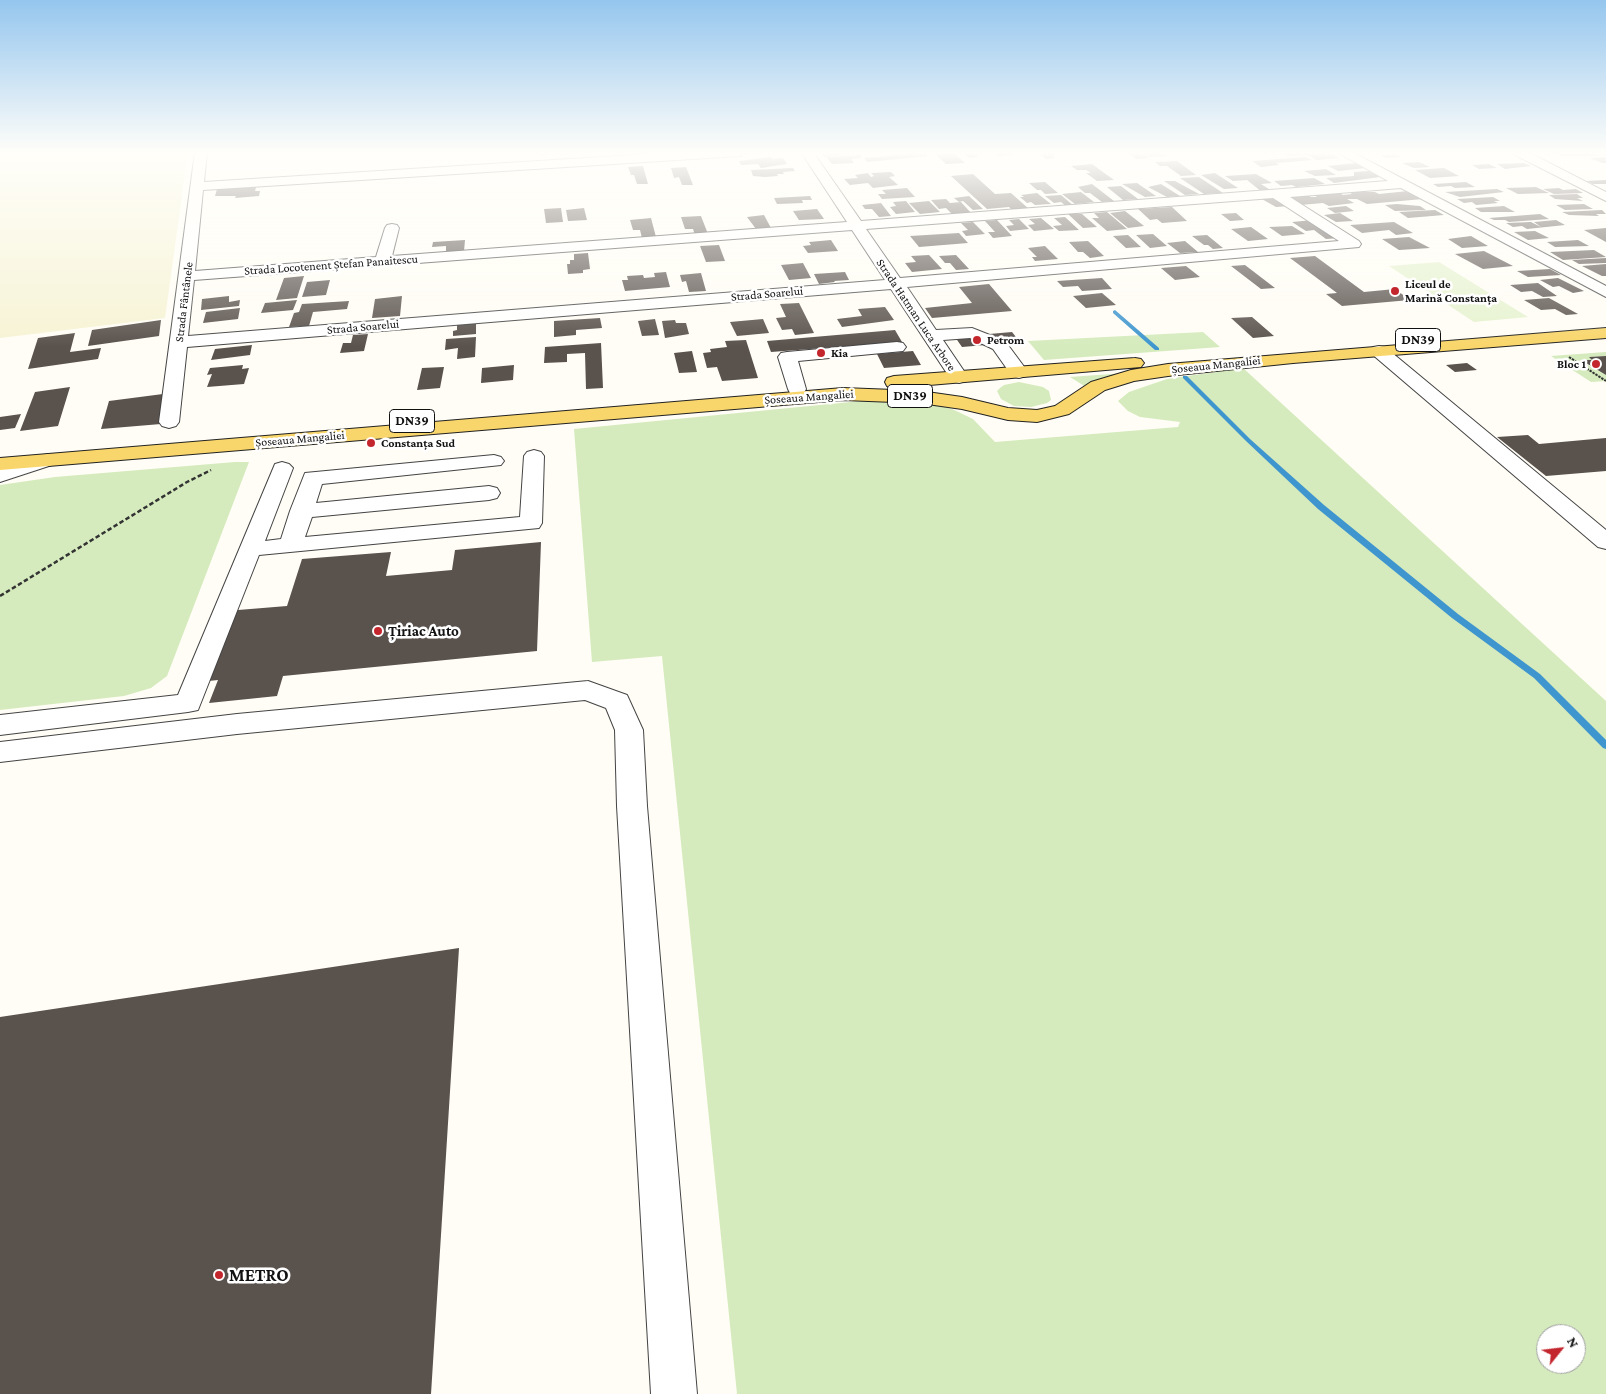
<!DOCTYPE html>
<html>
<head>
<meta charset="utf-8">
<style>
  body { margin:0 }
  #map { position:relative; width:1606px; height:1394px; overflow:hidden; background:#fffdf5; font-family:"Crimson Pro",serif }
  canvas { display:block }
  .north { position:absolute; left:1536px; top:1324px; width:50px; height:50px; box-sizing:border-box; background:#fff; border:1px solid #a0a0a0; border-radius:50%; rotate:61deg; font-size:14px; font-weight:700; line-height:20px; text-align:center; color:#111 }
  .north::after { content:''; display:block; margin:auto; width:18px; height:22px; background:#c4262e; clip-path:polygon(50% 0,100% 100%,50% 72%,0 100%) }
</style>
</head>
<body>
<div id="map">
<canvas width="1606" height="1394"></canvas>
<div class="north">N</div>
</div>
<script>
const ctx = document.querySelector('canvas').getContext('2d');
ctx.lineJoin = 'round';
function paint(path, color) { ctx.fillStyle = color; ctx.fill(path, 'evenodd'); }
const shape = rows => new Path2D(rows.map(r => 'M' + r).join(''));
function stroke(path, color, width, dash) { ctx.strokeStyle = color; ctx.lineWidth = width; ctx.lineCap = dash ? 'butt' : 'round'; ctx.setLineDash(dash || []); ctx.stroke(path); }
function write(font, color, halo, rows, align = 'center') {
  ctx.font = font + ' "Crimson Pro",serif'; ctx.lineWidth = 5; ctx.setLineDash([]); ctx.textBaseline = 'middle'; ctx.strokeStyle = halo; ctx.fillStyle = color; for (const [text, x, y, turn = 0] of rows) {
    ctx.save(); ctx.translate(x, y); ctx.rotate((+turn || 0) * Math.PI / 180); ctx.textAlign = isNaN(turn) ? turn : align; if (halo) ctx.strokeText(text, 0, 0); ctx.fillText(text, 0, 0); ctx.restore();
  }
}
paint(shape([
  [0,152,188,152,165,318,0,338]
]), '#f6f3d4');
paint(shape([
  [1203,332,1220,347,1044,360,1028,341],
  [1606,352,1606,356,1590,357,1592,360,1581,361,1606,375,1606,381,1591,382,1551,356],
  [1243,368,1606,701,1606,1394,737,1394,662,656,592,662,574,429,861,401,901,400,930,403,952,409,973,419,995,442,1178,427,1180,422,1140,417,1128,411,1118,401,1129,392,1167,379],
  [1546,1334,1576,1334,1576,1364,1546,1364],
  [1125,373,1086,387,1070,377],
  [1019,382,1043,387,1049,391,1051,400,1047,403,1031,407,1014,406,1001,399,997,391,1000,388,1004,385],
  [235,462,249,462,167,676,151,688,124,696,0,710,0,485,55,477]
]), '#d5ebbd');
paint(shape([
  [1439,262,1528,317,1474,322,1389,266]
]), '#e6f2cf');
paint(shape([
  [1115,310,1159,348,1159,350,1155,350,1113,313,1113,311,1115,310],
  [1183,376,1187,376,1250,439,1324,505,1458,614,1540,674,1606,740,1606,749,1603,748,1534,678,1452,618,1318,509,1246,441,1183,378,1183,376]
]), '#3f96cf');
paint(shape([
  [821,152,839,152,842,155,824,157],
  [907,152,924,152,928,156,867,162,864,158,909,154],
  [933,152,953,152,965,163,946,164],
  [956,152,972,152,978,157,969,158,964,153],
  [994,152,1011,152,1014,155,998,156],
  [1037,152,1051,152,1056,156,1052,156,1055,158,1046,159],
  [1127,152,1141,152,1149,158,1136,159],
  [1142,152,1161,152,1167,156,1150,157],
  [1281,152,1327,152,1339,158,1317,160,1307,155,1288,156],
  [1589,152,1599,156,1561,156,1553,153],
  [1395,154,1402,157,1386,158,1380,155],
  [860,155,862,158,851,159,854,163,832,164,826,157],
  [771,157,772,159,783,158,787,164,761,168,758,164,741,165,739,161],
  [1306,157,1312,160,1276,163,1279,165,1261,167,1252,161],
  [1606,157,1606,163,1602,163,1590,158],
  [1177,161,1196,175,1181,176,1167,166,1160,166,1155,162],
  [1419,162,1430,167,1414,168,1402,163],
  [1356,163,1366,168,1338,171,1328,166],
  [1524,163,1531,166,1505,169,1497,164],
  [1092,164,1114,180,1097,181,1086,173,1091,173,1086,170,1077,170,1071,166],
  [1489,164,1497,168,1479,169,1472,165],
  [643,166,648,184,637,184,634,175,631,175,628,167],
  [686,167,693,185,682,185,679,177,674,178,671,168],
  [793,168,795,171,783,172,784,174,777,174,778,176,765,177,753,176,751,170],
  [1444,168,1459,176,1430,178,1415,170],
  [1326,169,1336,175,1315,176,1304,171],
  [1369,171,1380,177,1334,183,1326,178,1354,176,1354,172],
  [891,172,895,176,889,177,898,185,873,188,868,183,850,185,844,179,858,178,855,175,868,173,871,177,874,176,871,173],
  [1215,173,1238,188,1224,189,1201,175],
  [973,174,995,194,1011,193,1029,209,1012,210,1009,207,987,209,951,176],
  [1256,174,1272,183,1261,184,1272,191,1262,192,1247,180,1233,181,1225,176],
  [1199,177,1223,193,1204,194,1180,178],
  [1314,178,1325,184,1296,187,1292,185,1281,186,1274,181],
  [1606,180,1606,184,1593,184,1586,181],
  [1164,181,1175,181,1199,194,1185,195],
  [1045,182,1058,193,1045,194,1041,190,1037,190,1029,183],
  [1466,182,1475,187,1455,188,1451,186,1438,187,1433,184],
  [1137,183,1156,196,1145,197,1122,184],
  [257,184,255,191,260,191,259,196,235,198,236,196,215,196,217,189],
  [1092,184,1114,201,1102,202,1090,193,1085,193,1078,187],
  [1161,184,1180,196,1167,197,1148,187],
  [1121,186,1138,199,1123,200,1107,187],
  [1536,187,1549,193,1518,194,1506,188],
  [907,188,915,197,882,199,878,194,886,194,882,190],
  [1559,188,1563,190,1576,189,1583,193,1554,194,1543,189],
  [1497,189,1504,192,1460,197,1445,192],
  [1361,190,1366,192,1375,192,1379,194,1408,191,1423,199,1367,204,1357,199,1347,199,1354,203,1329,206,1323,203,1300,205,1282,196,1306,194,1311,197,1317,197,1312,194,1338,192,1343,195,1352,194,1347,191],
  [1081,192,1094,202,1075,204,1062,194],
  [1037,193,1051,204,1035,205,1031,202,1027,203,1020,197,1024,197,1021,195],
  [1577,194,1583,198,1577,198,1583,201,1555,199,1549,195],
  [1061,195,1074,206,1066,206,1061,202,1054,203,1045,196],
  [810,196,812,200,802,200,803,203,777,204,774,198],
  [969,196,983,209,973,210,963,201,959,202,954,198],
  [1274,196,1290,206,1276,207,1260,198],
  [1493,197,1500,201,1494,201,1498,203,1476,205,1472,202,1464,203,1457,199],
  [946,199,950,203,961,202,972,214,953,215,946,208,939,209,931,200],
  [906,201,915,212,896,214,890,207,896,206,893,202],
  [929,201,940,212,920,214,909,203],
  [881,203,891,216,879,217,872,209,865,209,862,205],
  [1397,204,1420,206,1426,210,1395,211,1385,205],
  [1584,204,1593,209,1565,210,1556,205],
  [1346,206,1354,211,1335,213,1327,208],
  [1504,206,1515,212,1481,212,1475,208],
  [1172,207,1187,221,1162,223,1157,219,1150,220,1138,209],
  [561,208,563,222,546,223,544,209],
  [584,208,587,220,568,221,566,210],
  [817,209,824,219,799,220,793,211],
  [1435,210,1444,215,1408,218,1399,212],
  [1602,210,1606,214,1596,214,1599,216,1569,215,1562,212],
  [1125,211,1144,226,1128,228,1110,213],
  [1107,212,1127,229,1107,231,1092,218,1099,218,1094,213],
  [1236,213,1244,220,1230,221,1221,214],
  [1340,213,1353,221,1336,222,1324,215],
  [1068,214,1082,214,1097,227,1083,228],
  [1540,214,1549,219,1509,222,1505,220,1494,220,1489,218],
  [764,215,771,228,756,229,747,217],
  [701,216,708,234,695,235,693,229,685,229,681,217],
  [1065,217,1079,230,1059,231,1053,226,1062,225,1054,218],
  [651,218,656,237,642,238,640,230,633,230,630,220],
  [1041,218,1054,229,1034,231,1028,225,1035,224,1029,219],
  [1019,219,1029,229,1010,231,1006,226,1014,225,1009,220],
  [997,220,1012,236,993,238,988,232,995,232,985,221],
  [1313,220,1340,238,1326,239,1314,230,1306,231,1292,222],
  [1556,220,1565,225,1527,229,1522,226,1513,227,1506,223,1531,222,1541,227,1534,222],
  [973,222,985,234,966,236,962,231,968,230,961,223],
  [1394,222,1413,233,1396,235,1389,230,1362,233,1350,225],
  [1292,226,1305,234,1282,236,1269,227],
  [1251,227,1268,239,1248,241,1231,229],
  [1606,228,1606,242,1584,230],
  [1535,231,1549,238,1528,240,1514,232],
  [959,233,968,243,919,247,910,236],
  [1153,234,1167,246,1150,248,1136,235],
  [1128,235,1141,247,1126,248,1113,236],
  [1207,235,1223,248,1213,249,1208,245,1204,245,1192,236],
  [1471,236,1488,246,1462,248,1448,239],
  [1409,237,1430,248,1399,250,1382,239],
  [465,240,464,251,446,253,446,246,432,247,433,242],
  [831,240,838,251,808,253,803,246,811,245,809,242],
  [1578,240,1589,246,1555,247,1547,242],
  [1088,241,1104,256,1090,258,1083,252,1078,252,1069,242],
  [1185,241,1198,252,1180,253,1167,243],
  [719,245,725,261,706,262,700,246],
  [1045,246,1058,259,1035,261,1032,257,1037,257,1028,248],
  [1594,250,1606,257,1563,260,1550,252],
  [1484,251,1513,266,1483,269,1455,254],
  [588,253,590,269,583,270,583,273,568,274,567,264,570,264,570,260,574,260,574,254],
  [929,255,942,269,912,272,905,263,916,262,911,256],
  [956,255,969,269,956,270,950,263,945,263,939,256],
  [1315,256,1364,292,1395,289,1410,300,1342,306,1326,294,1337,293,1290,258],
  [1606,258,1606,263,1579,264,1572,260],
  [803,263,811,278,789,280,781,265],
  [1606,264,1606,276,1602,276,1582,266],
  [1245,265,1275,288,1261,289,1231,266],
  [1186,266,1200,277,1175,280,1161,268],
  [1550,269,1561,275,1528,277,1517,271],
  [666,272,670,287,625,291,622,280,628,280,627,276,643,275,644,278,655,277,654,273],
  [845,272,849,280,834,281,835,282,819,284,814,274],
  [701,273,706,291,689,292,686,281,682,282,680,275],
  [304,276,297,298,276,300,284,278],
  [1102,278,1112,289,1082,291,1078,286,1063,287,1057,281],
  [1558,278,1584,291,1573,293,1559,286,1553,287,1540,280],
  [330,280,326,295,302,297,307,282],
  [1538,283,1557,296,1543,297,1532,291,1521,292,1510,285],
  [989,284,1012,311,932,318,925,308,972,303,959,287],
  [1102,293,1116,305,1086,308,1073,296],
  [229,296,229,302,240,300,239,306,201,310,202,299],
  [402,296,400,316,372,318,375,299],
  [1549,298,1578,314,1566,315,1555,309,1541,310,1524,300],
  [297,300,293,310,261,313,265,303],
  [349,301,347,309,313,312,309,326,289,327,294,313,299,312,302,304],
  [799,303,814,333,795,335,792,329,782,330,776,318,786,317,780,304],
  [885,307,894,320,842,327,837,319,862,316,858,309],
  [240,308,238,319,203,323,206,312],
  [1252,317,1274,336,1253,338,1231,318],
  [600,318,602,328,576,330,576,335,554,337,554,321],
  [655,319,659,335,642,336,638,321],
  [763,319,769,333,737,336,730,322],
  [161,320,159,336,88,346,92,330],
  [675,320,676,323,686,323,689,334,665,338,662,321],
  [476,322,476,334,453,336,453,331,457,330,457,324],
  [895,330,902,342,771,352,767,341],
  [1012,332,1020,342,962,347,955,337],
  [75,333,70,352,101,348,98,359,28,369,38,338],
  [368,334,364,351,340,353,343,343,351,343,353,335],
  [476,337,475,357,457,359,458,348,445,350,446,339],
  [746,340,758,378,722,381,717,367,707,368,703,353,711,352,710,349,727,347,725,341],
  [601,343,603,388,586,389,585,353,567,354,567,362,544,363,545,347],
  [252,345,250,355,211,360,215,349],
  [692,351,697,372,679,373,674,353],
  [913,351,921,365,884,368,877,354],
  [1606,356,1606,375,1581,360,1592,360,1589,357],
  [1467,363,1477,370,1455,372,1446,365],
  [243,365,242,369,249,368,244,384,207,387,212,374,207,375,210,368],
  [514,365,513,380,481,383,482,368],
  [444,367,440,388,417,390,422,368],
  [70,387,58,426,20,431,35,392],
  [163,394,161,424,101,429,109,401],
  [21,414,15,428,0,430,0,417],
  [1528,435,1539,444,1606,438,1606,471,1546,476,1497,437],
  [541,542,537,651,283,676,277,696,209,703,218,680,199,682,226,611,287,606,302,559,391,552,386,576,452,570,455,550],
  [459,948,431,1394,0,1394,0,1017]
]), '#5a524d');
const minor = shape([
  [195,152,207,152,204,182,681,152,746,152,740,156,203,190,195,271,376,257,385,228,387,225,392,224,397,225,399,228,392,256,847,222,801,152,813,152,861,221,1388,181,1337,152,1352,152,1606,286,1606,297,1401,188,1290,197,1359,241,1361,244,1359,247,907,287,936,330,972,328,1005,341,1028,372,1026,376,1019,378,1012,376,993,349,970,338,943,340,968,377,966,381,959,383,952,381,891,289,187,347,179,422,176,426,169,428,162,426,159,422,195,152],
  [1273,198,1339,241,900,278,866,229,1273,198],
  [852,230,885,280,188,336,194,280,852,230],
  [1513,152,1528,152,1606,192,1606,201,1515,155,1513,152],
  [897,342,903,343,906,347,903,351,798,361,806,389,804,393,797,395,790,393,788,389,778,357,781,353,787,352,897,342],
  [1379,346,1385,347,1606,530,1606,549,1598,547,1373,355,1370,351,1373,347,1379,346],
  [534,450,541,452,544,456,542,523,539,528,259,555,198,710,188,712,0,735,0,715,178,695,275,464,282,462,289,464,293,468,265,541,281,539,290,511,305,473,494,455,501,457,504,461,501,465,322,484,316,503,489,486,497,488,500,493,497,498,489,500,312,517,305,537,520,517,524,456,527,452,534,450],
  [48,454,55,456,58,460,55,464,0,482,0,469,48,454],
  [588,681,627,695,643,730,647,806,697,1394,651,1394,617,806,615,730,606,708,585,700,237,734,0,762,0,742,237,714,588,681]
]);
const major = shape([
  [1606,328,1606,338,1293,363,1168,376,1134,381,1105,390,1069,414,1037,422,1008,420,962,409,920,403,843,400,0,470,0,458,843,388,920,391,962,397,1008,408,1037,410,1055,406,1091,382,1131,370,1168,364,1606,328],
  [1135,358,1141,359,1144,363,1141,367,894,388,887,386,885,382,887,378,894,376,1135,358]
]);
stroke(minor, '#444', 2);
stroke(major, '#222', 2);
stroke(shape([
  [1569,357,1606,381]
]), '#333', 2, [2.5, 1]);
stroke(shape([
  [0,596,187,482,211,470]
]), '#333', 2.5, [4.5, 2.5]);
paint(minor, '#fff');
paint(major, '#f9d66b');
const sky = ctx.createLinearGradient(0, 0, 0, 347);
sky.addColorStop(0, '#95c6ee');
sky.addColorStop(0.44, '#fffefa');
sky.addColorStop(1, '#fffefa00');
ctx.fillStyle = sky;
ctx.fillRect(0, 0, 1606, 347);
for (const [x, y, r, color] of [
  [1395,291,5,"#c4262e"],
  [977,340,5,"#c4262e"],
  [821,353,5,"#c4262e"],
  [1596,364,5,"#c4262e"],
  [371,443,5,"#c4262e"],
  [378,631,5,"#c4262e"],
  [219,1275,5,"#c4262e"]
]) { const dot = new Path2D(); dot.arc(x, y, r, 0, 2 * Math.PI); ctx.fillStyle = color; ctx.fill(dot); stroke(dot, '#fff', 2); }
write('12px', '#111', '#fff', [
  ["Strada Locotenent Ștefan Panaitescu",331,265,-4],
  ["Strada Soarelui",767,294,-5],
  ["Strada Fântânele",184,302,-83],
  ["Strada Hatman Luca Arbore",916,315,56],
  ["Strada Soarelui",363,327,-5],
  ["Șoseaua Mangaliei",1216,365,-6],
  ["Șoseaua Mangaliei",809,397,-4],
  ["Șoseaua Mangaliei",300,439,-5]
]);
write('bold 12px', '#111', '#fff', [
  ["Liceul de",1405,284],
  ["Marină Constanța",1405,298],
  ["Petrom",987,340],
  ["Kia",831,353],
  ["Bloc 1",1586,364,"right"],
  ["Constanța Sud",381,443]
], 'left');
for (const [x, y, w] of [
  [1418,340,45],
  [910,396,45],
  [412,421,45]
]) { const box = new Path2D(); box.roundRect(x - w / 2, y - 11.5, w, 23, 4); ctx.fillStyle = '#fff'; ctx.fill(box); stroke(box, '#111', 1); }
write('bold 14px', '#111', null, [
  ["DN39",1418,340],
  ["DN39",910,396],
  ["DN39",412,421]
]);
write('bold 15px', '#111', '#fff', [
  ["Țiriac Auto",388,631]
], 'left');
write('bold 18px', '#111', '#fff', [
  ["METRO",229,1275]
], 'left');
</script>
</body>
</html>
